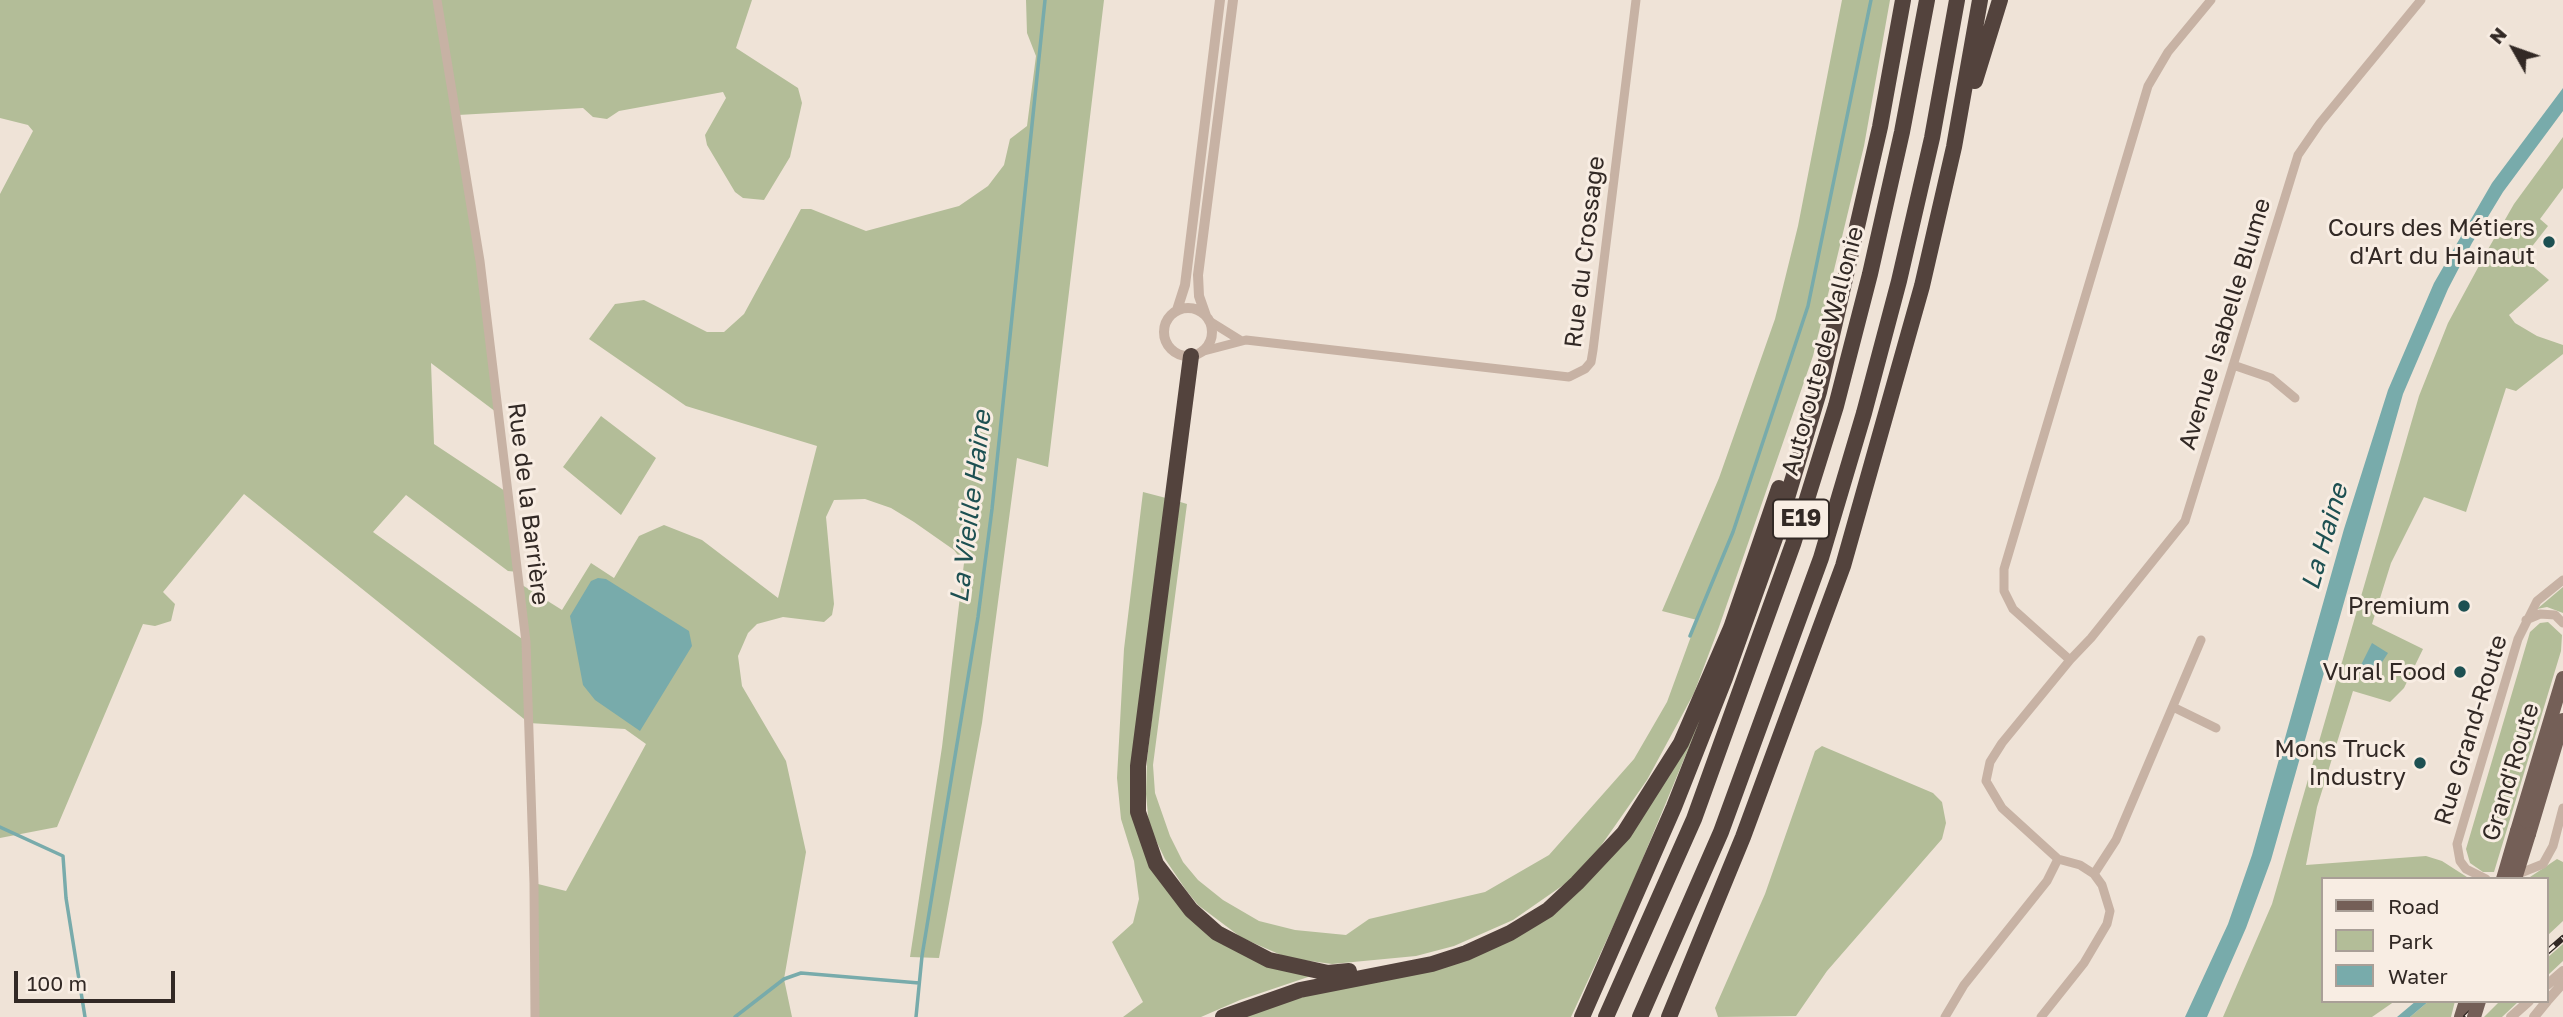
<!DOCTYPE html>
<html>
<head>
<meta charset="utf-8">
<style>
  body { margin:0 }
  #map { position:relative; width:2563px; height:1017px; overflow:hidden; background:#efe3d7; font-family:"Golos Text",sans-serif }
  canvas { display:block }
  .legend { position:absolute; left:2321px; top:877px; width:228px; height:126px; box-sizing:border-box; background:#f8ede3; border:2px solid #a99f97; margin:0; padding:9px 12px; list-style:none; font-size:21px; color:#322925 }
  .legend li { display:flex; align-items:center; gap:14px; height:35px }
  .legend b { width:35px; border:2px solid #a99f97 }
  .north { position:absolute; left:2479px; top:14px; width:70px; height:70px; -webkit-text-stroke:5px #f8ede3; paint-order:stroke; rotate:310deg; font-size:19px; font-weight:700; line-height:28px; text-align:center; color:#322925 }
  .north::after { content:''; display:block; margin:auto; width:24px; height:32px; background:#322925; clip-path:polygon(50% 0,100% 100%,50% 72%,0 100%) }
  .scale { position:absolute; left:14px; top:971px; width:161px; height:32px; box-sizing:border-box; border:4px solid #322925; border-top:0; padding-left:9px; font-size:21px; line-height:24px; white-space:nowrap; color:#322925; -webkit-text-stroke:5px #f8ede3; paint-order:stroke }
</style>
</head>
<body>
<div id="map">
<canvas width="2563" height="1017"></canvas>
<ul class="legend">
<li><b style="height:9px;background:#745f57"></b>Road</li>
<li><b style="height:19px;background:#b3bd98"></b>Park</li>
<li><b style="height:19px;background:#78abab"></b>Water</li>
</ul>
<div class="north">N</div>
<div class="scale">100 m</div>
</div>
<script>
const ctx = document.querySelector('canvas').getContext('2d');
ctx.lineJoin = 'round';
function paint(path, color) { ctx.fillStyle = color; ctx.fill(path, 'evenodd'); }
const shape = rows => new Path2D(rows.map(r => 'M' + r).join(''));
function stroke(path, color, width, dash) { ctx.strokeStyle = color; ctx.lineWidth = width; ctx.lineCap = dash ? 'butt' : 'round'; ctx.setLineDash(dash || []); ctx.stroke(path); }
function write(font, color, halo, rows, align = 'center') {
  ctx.font = font + ' "Golos Text",sans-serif'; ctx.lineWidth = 6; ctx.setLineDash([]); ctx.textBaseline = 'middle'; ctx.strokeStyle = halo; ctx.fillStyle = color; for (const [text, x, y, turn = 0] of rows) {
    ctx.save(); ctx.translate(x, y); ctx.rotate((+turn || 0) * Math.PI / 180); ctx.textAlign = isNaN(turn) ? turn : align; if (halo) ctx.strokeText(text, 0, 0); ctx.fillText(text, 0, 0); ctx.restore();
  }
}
paint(shape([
  [0,0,752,0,736,48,798,88,802,103,790,157,764,200,743,198,735,192,707,145,705,135,726,98,723,92,619,111,607,119,593,117,583,108,458,115,496,412,431,363,434,444,508,493,518,572,508,571,406,495,373,532,525,641,519,583,562,610,591,563,614,578,639,536,664,525,702,540,778,598,817,446,686,406,589,339,615,304,644,300,707,332,724,332,744,314,801,209,811,209,866,231,959,206,988,186,1004,165,1010,139,1027,126,1036,56,1027,33,1026,0,1104,0,1048,467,1017,458,982,723,939,958,910,957,942,747,964,563,954,550,914,522,891,508,865,499,834,500,826,517,834,604,832,615,824,622,783,617,757,624,748,633,738,656,742,686,786,761,806,852,784,979,792,1017,535,1017,534,883,566,891,646,744,625,729,529,723,244,494,163,592,175,604,171,621,155,626,143,624,57,827,0,838,0,194,33,131,28,125,0,118],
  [1842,0,1890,0,1864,146,1834,270,1813,356,1719,627,1694,693,1647,780,1598,850,1572,879,1513,920,1454,946,1416,956,1332,964,1288,958,1242,938,1198,905,1186,890,1165,859,1149,826,1146,794,1147,760,1177,501,1187,504,1153,765,1155,793,1170,836,1183,862,1198,880,1223,900,1259,921,1295,930,1346,935,1369,919,1485,892,1549,855,1634,759,1667,702,1697,620,1662,611,1719,478,1775,319,1798,226],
  [2563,137,2563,188,2540,219,2548,226,2523,258,2549,280,2509,315,2515,323,2537,336,2563,345,2563,354,2516,391,2506,388,2466,512,2424,497,2391,563,2372,624,2423,649,2404,688,2390,702,2353,691,2317,807,2306,865,2426,856,2442,861,2470,879,2323,879,2323,1001,2395,1001,2372,1017,2223,1017,2272,904,2419,396,2448,323,2487,251,2514,204],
  [601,416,656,458,621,515,563,467],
  [1143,492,1166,498,1131,783,1179,903,1311,976,1240,1000,1201,1017,1123,1017,1143,1002,1112,942,1133,923,1139,899,1134,861,1121,819,1117,778,1124,649],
  [2563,587,2563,613,2547,607,2537,609],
  [2548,622,2562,635,2561,651,2494,872,2483,872,2470,863,2466,849,2530,632,2540,623],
  [1704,711,1628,894,1571,1017,1234,1017,1522,934,1556,913,1575,895,1667,778],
  [1822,746,1933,793,1942,802,1946,823,1942,839,1827,971,1796,1016,1718,1017,1715,1008,1765,894,1815,751],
  [2557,859,2563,862,2563,921,2547,936,2547,879,2527,879],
  [2563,944,2563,961,2547,976,2547,958],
  [2429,1001,2455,1001,2451,1017,2410,1017],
  [2500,1001,2519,1001,2502,1017,2484,1017]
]), '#b3bd98');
paint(shape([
  [2563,88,2563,111,2503,192,2472,243,2448,289,2403,394,2271,860,2246,928,2207,1017,2185,1017,2228,924,2252,855,2344,529,2388,390,2434,283,2492,183],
  [598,578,606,579,689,631,692,646,640,731,595,700,583,685,570,616,591,581],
  [2372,643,2388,653,2373,676,2359,669],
  [2416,1001,2429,1001,2410,1017,2397,1017]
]), '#78abab');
stroke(shape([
  [1690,636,1733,532,1808,306,1871,0],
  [0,827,63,856,66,898,85,1017],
  [735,1017,784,979,801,973,919,983],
  [916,1017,922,956,978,617,992,509,1045,0]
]), '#78abab', 3.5);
stroke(shape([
  [437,0,480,261,526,642,534,883,535,1017],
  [1211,322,1240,340],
  [1204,351,1246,340,1569,377,1585,369,1591,362,1593,350,1636,0],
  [2233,365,2271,378,2295,398],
  [2526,620,2540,614,2555,615,2563,623],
  [2070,660,2091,638,2185,521,2298,155,2320,123,2421,0],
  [2173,707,2216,728],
  [2094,874,2116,840,2201,640],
  [2513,876,2543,864,2553,846,2563,808],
  [2486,879,2466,869,2460,861,2457,844,2518,639,2537,601,2563,580],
  [1945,1017,1964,985,2047,881,2058,859],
  [2041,1017,2084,963,2107,924,2110,911,2102,885,2094,874,2080,865,2058,859,2002,808,1986,781,1990,762,2002,743,2070,660,2013,609,2004,591,2004,569,2148,86,2168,52,2211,0]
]), '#c7b2a4', 9);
stroke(shape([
  '1164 332a24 24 0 1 1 48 0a24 24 0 1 1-48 0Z',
  [1177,310,1185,285,1220,0],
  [1206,316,1199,296,1198,275,1233,0],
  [2547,985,2563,971],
  [2547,1001,2563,983],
  [2511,1017,2529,1001],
  [2534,1017,2547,1001]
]), '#c7b2a4', 10);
stroke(shape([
  [2517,831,2563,678],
  [2529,834,2563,720],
  [2461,1017,2466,1001]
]), '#745f57', 14);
stroke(shape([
  [1975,81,2000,0],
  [1191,356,1138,766,1138,812,1156,864,1191,910,1217,933,1269,960,1328,973,1349,971],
  [1223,1017,1300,990,1432,964,1466,953,1510,933,1548,910,1577,883,1624,833,1681,743,1731,628,1779,488],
  [1582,1017,1674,807,1725,678,1775,538,1819,392,1880,127,1903,0],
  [1606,1017,1694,819,1793,544,1836,406,1870,274,1902,132,1927,0],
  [1640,1017,1721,832,1821,558,1864,413,1899,281,1932,138,1957,0],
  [1669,1017,1743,837,1843,566,1922,286,1954,147,1980,0]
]), '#53433d', 16);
const rail = shape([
  [2547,952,2563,938],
  [2466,1017,2483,1001]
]);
stroke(rail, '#322925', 6);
stroke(rail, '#f8ede3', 3.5, [10]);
stroke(shape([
  [2503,879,2517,831],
  [2515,879,2529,834],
  [2474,1017,2479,1001]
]), '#745f57', 14);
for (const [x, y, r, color] of [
  [2549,242,7,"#1d5052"],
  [2464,606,7,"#1d5052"],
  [2460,672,7,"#1d5052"],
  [2420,763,7,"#1d5052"]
]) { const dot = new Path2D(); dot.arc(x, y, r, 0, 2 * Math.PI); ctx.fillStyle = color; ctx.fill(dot); stroke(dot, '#f8ede3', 2.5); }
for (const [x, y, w] of [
  [1801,519,56]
]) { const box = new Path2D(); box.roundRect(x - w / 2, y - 19.5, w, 39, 5); ctx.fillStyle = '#f8ede3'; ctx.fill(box); stroke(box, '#322925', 2); }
write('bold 23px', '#322925', null, [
  ["E19",1801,519]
]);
write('24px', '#322925', '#f8ede3', [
  ["Cours des Métiers",2535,228],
  ["d'Art du Hainaut",2535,256],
  ["Premium",2450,606],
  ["Vural Food",2446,672],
  ["Mons Truck",2406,749],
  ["Industry",2406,777]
], 'right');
write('24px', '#322925', '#f8ede3', [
  ["Rue du Crossage",1585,252,-83],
  ["Avenue Isabelle Blume",2225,324,-73],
  ["Autoroute de Wallonie",1823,351,-75],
  ["Rue de la Barrière",528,504,83],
  ["Rue Grand-Route",2471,730,-73],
  ["Grand'Route",2511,772,-73]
]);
write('italic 26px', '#1d5052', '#f8ede3', [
  ["La Vieille Haine",971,507,-83],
  ["La Haine",2325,537,-74]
]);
</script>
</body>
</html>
